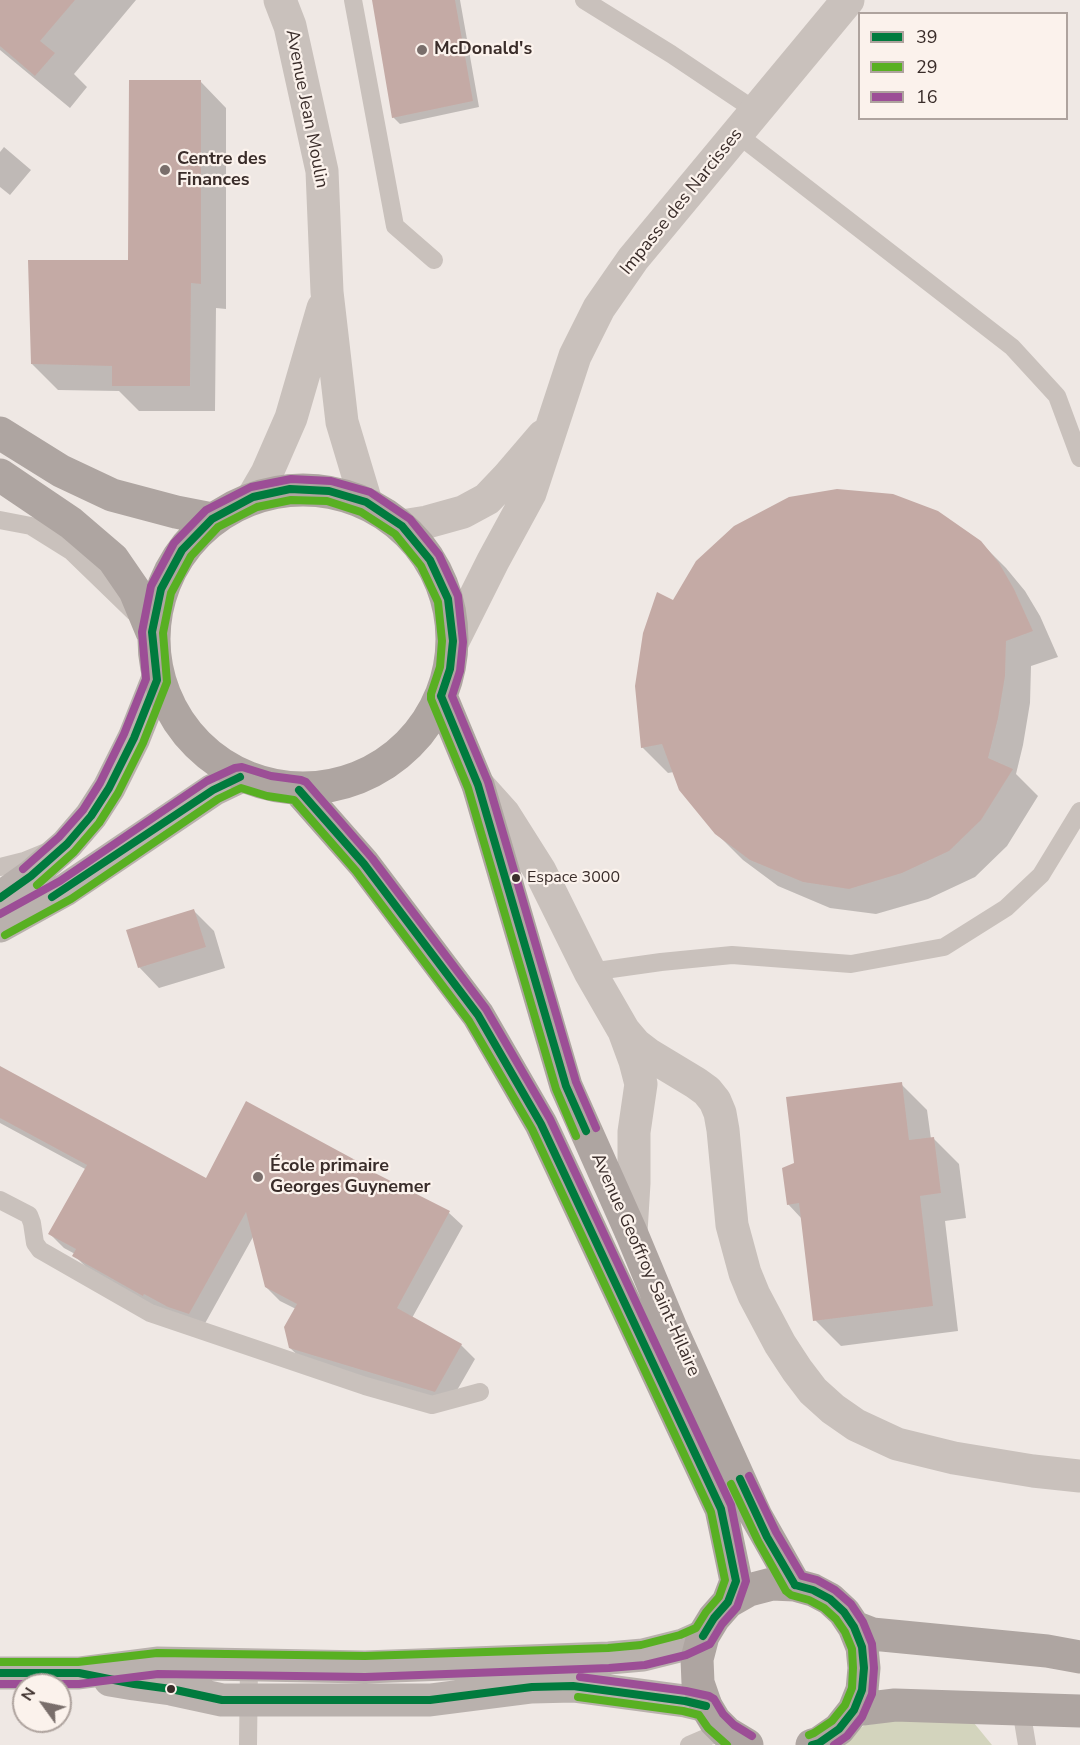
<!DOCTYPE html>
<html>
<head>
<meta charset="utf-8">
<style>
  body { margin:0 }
  #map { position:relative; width:1080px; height:1745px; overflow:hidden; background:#efe8e4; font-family:"Nunito Sans",sans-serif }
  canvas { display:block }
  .legend { position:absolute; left:858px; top:12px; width:210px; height:108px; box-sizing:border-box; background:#fbf2ec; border:2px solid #aea39e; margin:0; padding:8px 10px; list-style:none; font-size:18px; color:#3a2d2a }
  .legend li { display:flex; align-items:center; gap:12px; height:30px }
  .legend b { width:30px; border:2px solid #aea39e }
  .north { position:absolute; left:12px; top:1673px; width:60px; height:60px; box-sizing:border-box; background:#fbf2ec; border:2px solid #aea39e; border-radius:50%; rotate:303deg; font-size:16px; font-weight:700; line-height:24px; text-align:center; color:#3a2d2a }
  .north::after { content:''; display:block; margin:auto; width:21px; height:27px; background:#796e6b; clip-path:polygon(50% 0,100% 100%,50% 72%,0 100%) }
</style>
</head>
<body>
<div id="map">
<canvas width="1080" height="1745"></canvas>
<ul class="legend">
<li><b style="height:8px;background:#007b3e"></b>39</li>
<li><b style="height:8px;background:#58b022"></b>29</li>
<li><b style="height:8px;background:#9c4e96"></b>16</li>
</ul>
<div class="north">N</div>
</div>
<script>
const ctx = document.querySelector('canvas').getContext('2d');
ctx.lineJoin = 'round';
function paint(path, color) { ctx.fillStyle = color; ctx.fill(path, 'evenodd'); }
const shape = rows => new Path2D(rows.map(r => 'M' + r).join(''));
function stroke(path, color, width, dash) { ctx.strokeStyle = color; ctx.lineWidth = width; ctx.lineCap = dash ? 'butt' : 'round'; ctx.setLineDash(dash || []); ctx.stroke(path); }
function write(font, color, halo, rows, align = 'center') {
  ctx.font = font + ' "Nunito Sans",sans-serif'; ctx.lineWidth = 4.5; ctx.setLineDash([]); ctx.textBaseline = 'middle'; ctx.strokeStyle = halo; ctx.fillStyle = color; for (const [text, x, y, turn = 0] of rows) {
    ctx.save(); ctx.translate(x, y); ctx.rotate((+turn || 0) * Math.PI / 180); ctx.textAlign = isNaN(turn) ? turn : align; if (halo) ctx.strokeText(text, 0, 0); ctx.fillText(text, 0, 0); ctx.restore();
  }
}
paint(shape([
  [922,1717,974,1723,992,1745,837,1745,865,1725]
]), '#d3d4bd');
paint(shape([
  [0,0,136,0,74,74,87,87,70,108,0,50],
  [373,0,460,0,479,107,400,124,393,117],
  [201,82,226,108,226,309,216,308,215,411,139,411,119,391,58,390,32,364,129,262],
  [4,147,31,170,10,195,0,187,0,152],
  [980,542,1006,568,1025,591,1040,616,1058,657,1031,666,1030,703,1023,745,1016,774,1038,796,1007,846,975,877,928,899,876,914,830,908,778,886,743,860,716,833,674,772,668,773,642,747,674,602],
  [194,911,214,931,225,968,159,988,139,967],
  [0,1067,207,1180,369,1169,375,1175,449,1213,463,1226,412,1318,461,1345,475,1359,448,1406,305,1362,290,1348,296,1309,280,1301,266,1287,253,1237,203,1327,157,1309,88,1269,74,1255,75,1254,64,1248,50,1234,87,1170,0,1123],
  [901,1084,927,1110,931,1139,933,1138,959,1164,966,1218,945,1221,958,1331,841,1346,815,1320,802,1219,788,1204,796,1164]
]), '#0003');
paint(shape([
  [0,0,75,0,40,41,55,53,35,76,0,46],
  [372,0,455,0,473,101,392,118],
  [129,80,201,80,201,284,191,283,190,386,112,386,112,366,31,364,28,260,128,260],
  [837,489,893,494,938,511,981,541,999,563,1014,589,1033,631,1006,641,1005,676,998,718,988,758,1013,769,981,820,949,851,902,873,849,889,803,882,750,860,715,834,679,790,662,744,641,748,635,686,643,633,657,592,673,600,696,561,734,526,789,497],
  [194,909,206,947,138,968,126,930],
  [0,1066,206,1178,246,1101,370,1168,369,1170,450,1211,397,1308,462,1344,435,1392,289,1348,284,1327,297,1304,265,1287,246,1212,189,1314,168,1307,144,1294,143,1296,72,1256,76,1249,48,1234,87,1165,0,1118],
  [902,1082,909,1140,934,1137,941,1193,920,1196,933,1306,813,1321,799,1203,787,1205,782,1168,794,1163,786,1097]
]), '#c4aaa5');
stroke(shape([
  [353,0,395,226,434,260],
  [584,0,671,54,756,111],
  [737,134,1012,347,1057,396,1080,458],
  [0,520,31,526,71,551,134,612],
  [0,867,24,861,46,852],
  [590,972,661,962,732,955,851,964,944,947,1006,908,1041,875,1080,811],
  [0,1200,29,1215,32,1223,35,1243,40,1250,150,1313,365,1386,432,1405,480,1392],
  [1021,1709,1027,1745],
  [248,1745,249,1665],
  [689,1745,710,1736,727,1733]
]), '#c9c1bc', 18);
stroke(shape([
  [280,0,290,26,322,171,327,292,342,422,366,502],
  [253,497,267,473,291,418,323,308],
  [402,526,427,522,463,512,487,499,507,478,543,436],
  [453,641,493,561,530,493,575,356,599,308,633,259,848,0],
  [478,785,504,814,540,871,590,972,624,1031,635,1061,641,1084,634,1132,634,1183,631,1232],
  [624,1031,635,1044,648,1054,696,1083,707,1091,715,1101,720,1113,723,1130,732,1225,745,1273,754,1295,780,1344,797,1370,813,1391,833,1409,856,1425,897,1444,954,1458,1033,1471,1080,1476]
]), '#c9c1bc', 33);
stroke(shape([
  [0,898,31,876,67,844,91,816,109,788,134,738,157,680],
  [0,926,65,890,213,790,240,777],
  [0,1673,79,1673,157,1663,365,1667,609,1658,643,1655,683,1645,703,1636],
  [110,1680,134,1684,171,1689,222,1700,430,1700,532,1687,573,1686,685,1701,706,1706]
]), '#b9b1ad', 33);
stroke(shape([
  [0,433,61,471,112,495,176,512,212,519],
  [0,475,71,523,113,559,135,591,152,632],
  '154 639a149 149 0 1 1 298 0a149 149 0 1 1-298 0Z',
  [441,696,478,785,566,1086,631,1232,671,1328,756,1516,795,1585],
  [299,790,364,864,478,1015,541,1124,721,1509,736,1581,728,1602],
  [854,1627,872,1634,1047,1651,1080,1657],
  [854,1710,895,1705,1080,1711],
  [747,1745,727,1733,715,1721,706,1706,698,1683,697,1659,703,1636,714,1618,728,1602,749,1590,772,1584,795,1585,813,1590,830,1599,844,1612,854,1627,862,1647,864,1668,862,1690,854,1710,839,1729,819,1743,812,1745]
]), '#aea5a1', 33);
stroke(shape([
  [441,696,478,785,566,1086,586,1131],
  [299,790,364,864,478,1015,541,1124,721,1509,736,1581,728,1602,714,1618,703,1636],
  [52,897,213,790,240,777],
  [0,898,31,876,67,844,91,816,109,788,134,738,157,680,152,632,161,589,182,550,212,519,253,497,290,489,329,491,366,502,402,526,430,560,448,599,453,641,450,669,441,696],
  [740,1479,767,1537,795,1585],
  [795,1585,813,1590,830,1599,844,1612,854,1627,862,1647,864,1668,862,1690,854,1710,839,1729,819,1743,812,1745],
  [0,1673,79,1673,134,1684,171,1689,222,1700,430,1700,532,1687,573,1686,685,1701,706,1706]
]), '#007b3e', 8);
stroke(shape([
  [37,885,74,852,99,823,118,793,143,743,167,682,163,633,171,593,191,556,218,527,257,507,291,500,327,501,361,512,395,534,421,566,438,602,442,641,440,667,431,694,431,699,468,788,556,1089,576,1136],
  [731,1484,758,1541,786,1591,791,1595,809,1600,824,1608,836,1619,845,1632,852,1649,853,1668,852,1688,845,1705,832,1721,814,1733,809,1735],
  [0,1662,78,1662,157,1653,365,1656,608,1648,641,1645,680,1635,696,1628,706,1612,719,1597,725,1580,711,1512,532,1129,469,1021,356,871,294,800,267,796,241,788,218,799,71,899,5,935],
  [578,1697,683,1711,699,1715,708,1728,727,1745]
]), '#58b022', 8);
stroke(shape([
  [23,869,59,837,83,810,100,783,124,734,146,679,142,632,151,586,174,543,206,510,251,487,291,479,331,481,370,492,410,519,439,555,458,596,463,642,460,671,452,696,488,782,576,1082,596,1128],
  [0,914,60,881,207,781,235,768,242,767,271,776,301,780,306,782,372,858,486,1009,550,1119,731,1505,746,1581,737,1607,722,1624,710,1644,686,1655,645,1665,609,1668,365,1677,158,1674,79,1684,0,1684],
  [749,1476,776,1532,802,1576,817,1580,835,1590,851,1604,863,1622,872,1644,874,1668,872,1694,862,1717,847,1736,834,1745],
  [580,1677,686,1691,709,1696,714,1699,723,1714,734,1725,752,1736]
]), '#9c4e96', 8);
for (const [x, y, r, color] of [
  [422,50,6,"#796e6b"],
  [165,170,6,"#796e6b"],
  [516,878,5,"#3a2d2a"],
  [258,1177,6,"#796e6b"],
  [171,1689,5,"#3a2d2a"]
]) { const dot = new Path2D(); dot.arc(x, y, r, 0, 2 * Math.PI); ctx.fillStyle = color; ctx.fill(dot); stroke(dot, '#fbf2ec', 2); }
write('16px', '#3a2d2a', '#fbf2ec', [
  ["Espace 3000",527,878]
], 'left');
write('bold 18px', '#3a2d2a', '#fbf2ec', [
  ["McDonald's",434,50],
  ["Centre des",177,160],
  ["Finances",177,181],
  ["École primaire",270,1167],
  ["Georges Guynemer",270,1188]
], 'left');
write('18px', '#3a2d2a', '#fbf2ec', [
  ["Avenue Jean Moulin",306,109,79],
  ["Impasse des Narcisses",682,202,-51],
  ["Avenue Geoffroy Saint-Hilaire",645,1265,66]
]);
</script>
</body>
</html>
